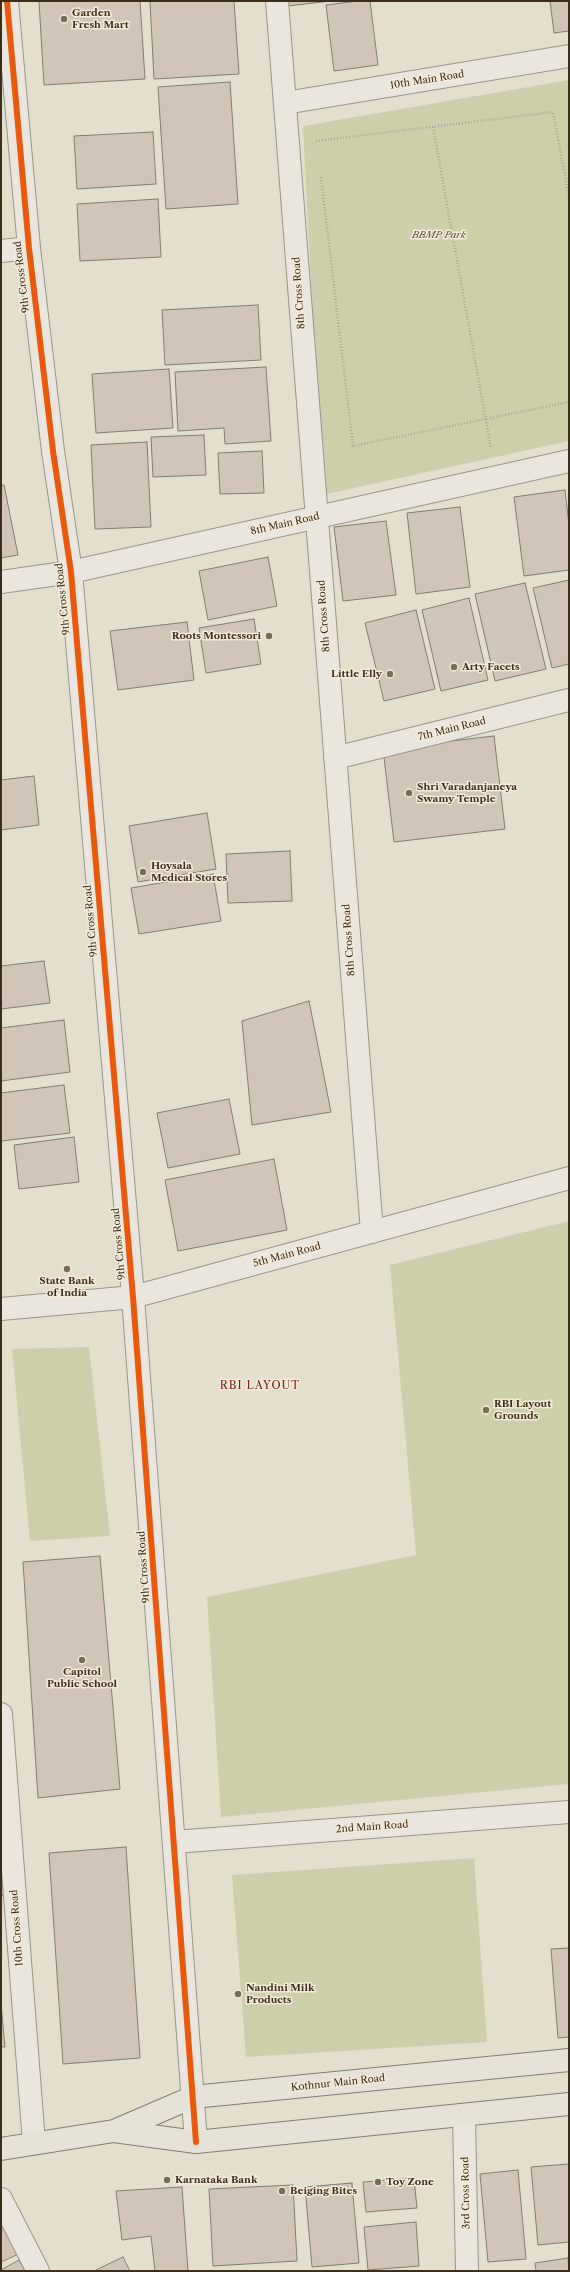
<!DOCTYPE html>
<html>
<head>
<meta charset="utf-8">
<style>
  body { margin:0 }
  #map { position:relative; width:570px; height:2272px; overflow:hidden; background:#e4decc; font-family:"Libre Caslon Text",serif }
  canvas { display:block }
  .frame { position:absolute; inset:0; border:2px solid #3d2d1b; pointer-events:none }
</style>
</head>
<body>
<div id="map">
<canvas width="570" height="2272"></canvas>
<div class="frame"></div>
</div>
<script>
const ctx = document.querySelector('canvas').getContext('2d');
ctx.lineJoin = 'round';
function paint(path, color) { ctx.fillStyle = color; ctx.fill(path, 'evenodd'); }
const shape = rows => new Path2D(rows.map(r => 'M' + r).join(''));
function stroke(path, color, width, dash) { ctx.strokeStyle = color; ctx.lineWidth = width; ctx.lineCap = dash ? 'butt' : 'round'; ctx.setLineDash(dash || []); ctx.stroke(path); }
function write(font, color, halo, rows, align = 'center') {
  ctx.font = font + ' "Libre Caslon Text",serif'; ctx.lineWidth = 3; ctx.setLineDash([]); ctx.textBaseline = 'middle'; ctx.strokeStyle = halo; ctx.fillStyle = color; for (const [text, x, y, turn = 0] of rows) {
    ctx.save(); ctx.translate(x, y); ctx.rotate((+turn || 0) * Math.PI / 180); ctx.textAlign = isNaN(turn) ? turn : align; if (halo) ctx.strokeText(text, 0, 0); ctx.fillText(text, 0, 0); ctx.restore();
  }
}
paint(shape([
  [569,80,569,441,322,495,303,126],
  [569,1221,569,1784,221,1817,207,1597,416,1555,390,1265],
  [89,1347,110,1536,30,1541,12,1349],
  [474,1858,487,2042,246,2057,232,1875]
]), '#cdcfac');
const building = shape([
  [39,1,140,1,145,79,44,85,39,1],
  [150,1,234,1,239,74,154,79,150,1],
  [288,1,331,1,288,6,288,1],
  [358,1,370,1,378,65,334,71,326,5,358,1],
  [550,1,569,1,569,31,554,33,550,1],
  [230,82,238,204,166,209,158,87,230,82],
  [153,132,156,184,77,189,74,136,153,132],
  [158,199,161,257,80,261,77,204,158,199],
  [258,305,261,360,165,365,162,310,258,305],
  [266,367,271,441,225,444,224,428,178,431,175,372,266,367],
  [169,369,173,428,96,433,92,374,169,369],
  [204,435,206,475,153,477,151,437,204,435],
  [147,442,151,527,95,529,91,445,147,442],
  [262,451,264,493,220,494,218,453,262,451],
  [1,485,4,485,18,555,1,558,1,485],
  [565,490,569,525,569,570,524,576,514,497,565,490],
  [460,507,470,587,416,594,407,513,460,507],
  [386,521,396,595,343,601,334,527,386,521],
  [268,557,277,606,208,620,199,571,268,557],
  [569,580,569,664,552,668,533,588,569,580],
  [525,583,546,669,495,681,475,594,525,583],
  [469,598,488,680,441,691,422,610,469,598],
  [416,610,435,689,384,701,365,623,416,610],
  [254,619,261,664,206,673,199,628,254,619],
  [187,622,194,680,118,690,110,631,187,622],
  [494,736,505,829,394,842,383,749,494,736],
  [34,776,39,825,1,830,1,780,34,776],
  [207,813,216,869,138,882,129,826,207,813],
  [290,851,292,901,228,903,226,854,290,851],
  [213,874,221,921,139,934,131,888,213,874],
  [44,961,50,1003,1,1009,1,966,44,961],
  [309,1001,331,1112,252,1125,242,1021,309,1001],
  [64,1020,70,1072,1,1081,1,1028,64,1020],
  [64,1085,70,1133,1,1141,1,1093,64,1085],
  [229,1099,240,1154,168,1168,157,1113,229,1099],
  [74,1137,79,1182,19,1189,14,1145,74,1137],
  [274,1159,287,1230,178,1251,165,1180,274,1159],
  [100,1556,120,1789,38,1798,23,1562,100,1556],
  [126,1847,140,2058,63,2064,49,1853,126,1847],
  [1,1866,4,1895,1,1896,1,1866],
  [569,1948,569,2037,558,2038,551,1949,569,1948],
  [1,2003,5,2047,1,2047,1,2003],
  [569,2164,569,2242,538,2245,531,2167,569,2164],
  [518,2170,526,2259,488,2262,480,2174,518,2170],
  [414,2178,417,2208,366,2212,363,2182,414,2178],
  [352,2183,359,2263,312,2267,305,2187,352,2183],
  [293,2185,297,2261,213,2266,209,2189,293,2185],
  [182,2187,188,2271,155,2271,151,2236,122,2240,116,2191,182,2187],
  [1,2205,23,2252,1,2262,1,2205],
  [416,2222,419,2266,368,2270,364,2227,416,2222],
  [123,2257,130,2271,94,2271,123,2257],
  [568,2258,569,2271,536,2271,535,2263,568,2258],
  [19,2260,25,2271,1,2271,1,2270,19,2260]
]);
paint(building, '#d1c5b7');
stroke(building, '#827c71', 1);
const minor = shape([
  [7,1,29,248,53,451,71,572,133,1297,196,2142],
  [277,1,372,1232],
  [285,103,569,56],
  [1,251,29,248],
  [1,582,71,572,569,461],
  [335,758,569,700],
  [1,1309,133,1297,569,1178],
  [1,1714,34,2143],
  [174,1842,569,1812],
  [464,2115,467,2271],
  [1,2199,38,2271]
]);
const major = shape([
  [114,2131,196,2142,569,2104],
  [1,2149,114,2131,193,2097,569,2060]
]);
stroke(minor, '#9a9488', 24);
stroke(major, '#827c71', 24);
stroke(shape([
  [433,127,491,449],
  [316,141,553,112,569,197],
  [321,177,353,446,569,402]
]), '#aba79e', 2.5, [1, 2]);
stroke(minor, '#eae6de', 22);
stroke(major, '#e7e2d8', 22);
stroke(shape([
  [7,1,29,248,53,451,71,572,133,1297,196,2142]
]), '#e8590c', 6);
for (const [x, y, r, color] of [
  [64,19,4,"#776b59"],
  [269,636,4,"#776b59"],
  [454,667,4,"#776b59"],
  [390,674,4,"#776b59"],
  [409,793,4,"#776b59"],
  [143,872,4,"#776b59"],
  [67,1269,4,"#776b59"],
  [486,1410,4,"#776b59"],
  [82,1660,4,"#776b59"],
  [238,1994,4,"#776b59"],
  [167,2180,4,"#776b59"],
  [378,2182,4,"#776b59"],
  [282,2191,4,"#776b59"]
]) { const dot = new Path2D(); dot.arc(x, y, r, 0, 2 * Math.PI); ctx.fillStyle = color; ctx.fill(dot); stroke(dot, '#f5ecd7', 1.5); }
write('bold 10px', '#3d2d1b', '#f5ecd7', [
  ["Garden",72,13],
  ["Fresh Mart",72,25],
  ["Roots Montessori",261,636,"right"],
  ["Arty Facets",462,667],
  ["Little Elly",382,674,"right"],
  ["Shri Varadanjaneya",417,787],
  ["Swamy Temple",417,799],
  ["Hoysala",151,866],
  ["Medical Stores",151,878],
  ["State Bank",67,1281,"center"],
  ["of India",67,1293,"center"],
  ["RBI Layout",494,1404],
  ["Grounds",494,1416],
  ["Capitol",82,1672,"center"],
  ["Public School",82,1684,"center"],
  ["Nandini Milk",246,1988],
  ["Products",246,2000],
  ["Karnataka Bank",175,2180],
  ["Toy Zone",386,2182],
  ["Beiging Bites",290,2191]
], 'left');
write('10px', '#3d2d1b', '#f5ecd7', [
  ["10th Main Road",427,80,-9],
  ["9th Cross Road",22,277,-97],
  ["8th Cross Road",299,293,-94],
  ["8th Main Road",285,524,-13],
  ["9th Cross Road",63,599,-96],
  ["8th Cross Road",324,616,-94],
  ["7th Main Road",452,729,-14],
  ["9th Cross Road",91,921,-95],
  ["8th Cross Road",349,940,-94],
  ["9th Cross Road",119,1244,-95],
  ["5th Main Road",287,1255,-15],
  ["9th Cross Road",144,1567,-94],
  ["2nd Main Road",372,1827,-4],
  ["10th Cross Road",17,1928,-94],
  ["Kothnur Main Road",338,2083,-6],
  ["3rd Cross Road",466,2193,-91]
]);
write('italic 10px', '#5c5239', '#f5ecd7', [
  ["BBMP Park",439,235]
]);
ctx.letterSpacing = '1px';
write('11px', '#7a1f14', '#f5ecd7', [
  ["RBI LAYOUT",260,1386]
]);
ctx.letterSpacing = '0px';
</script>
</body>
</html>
